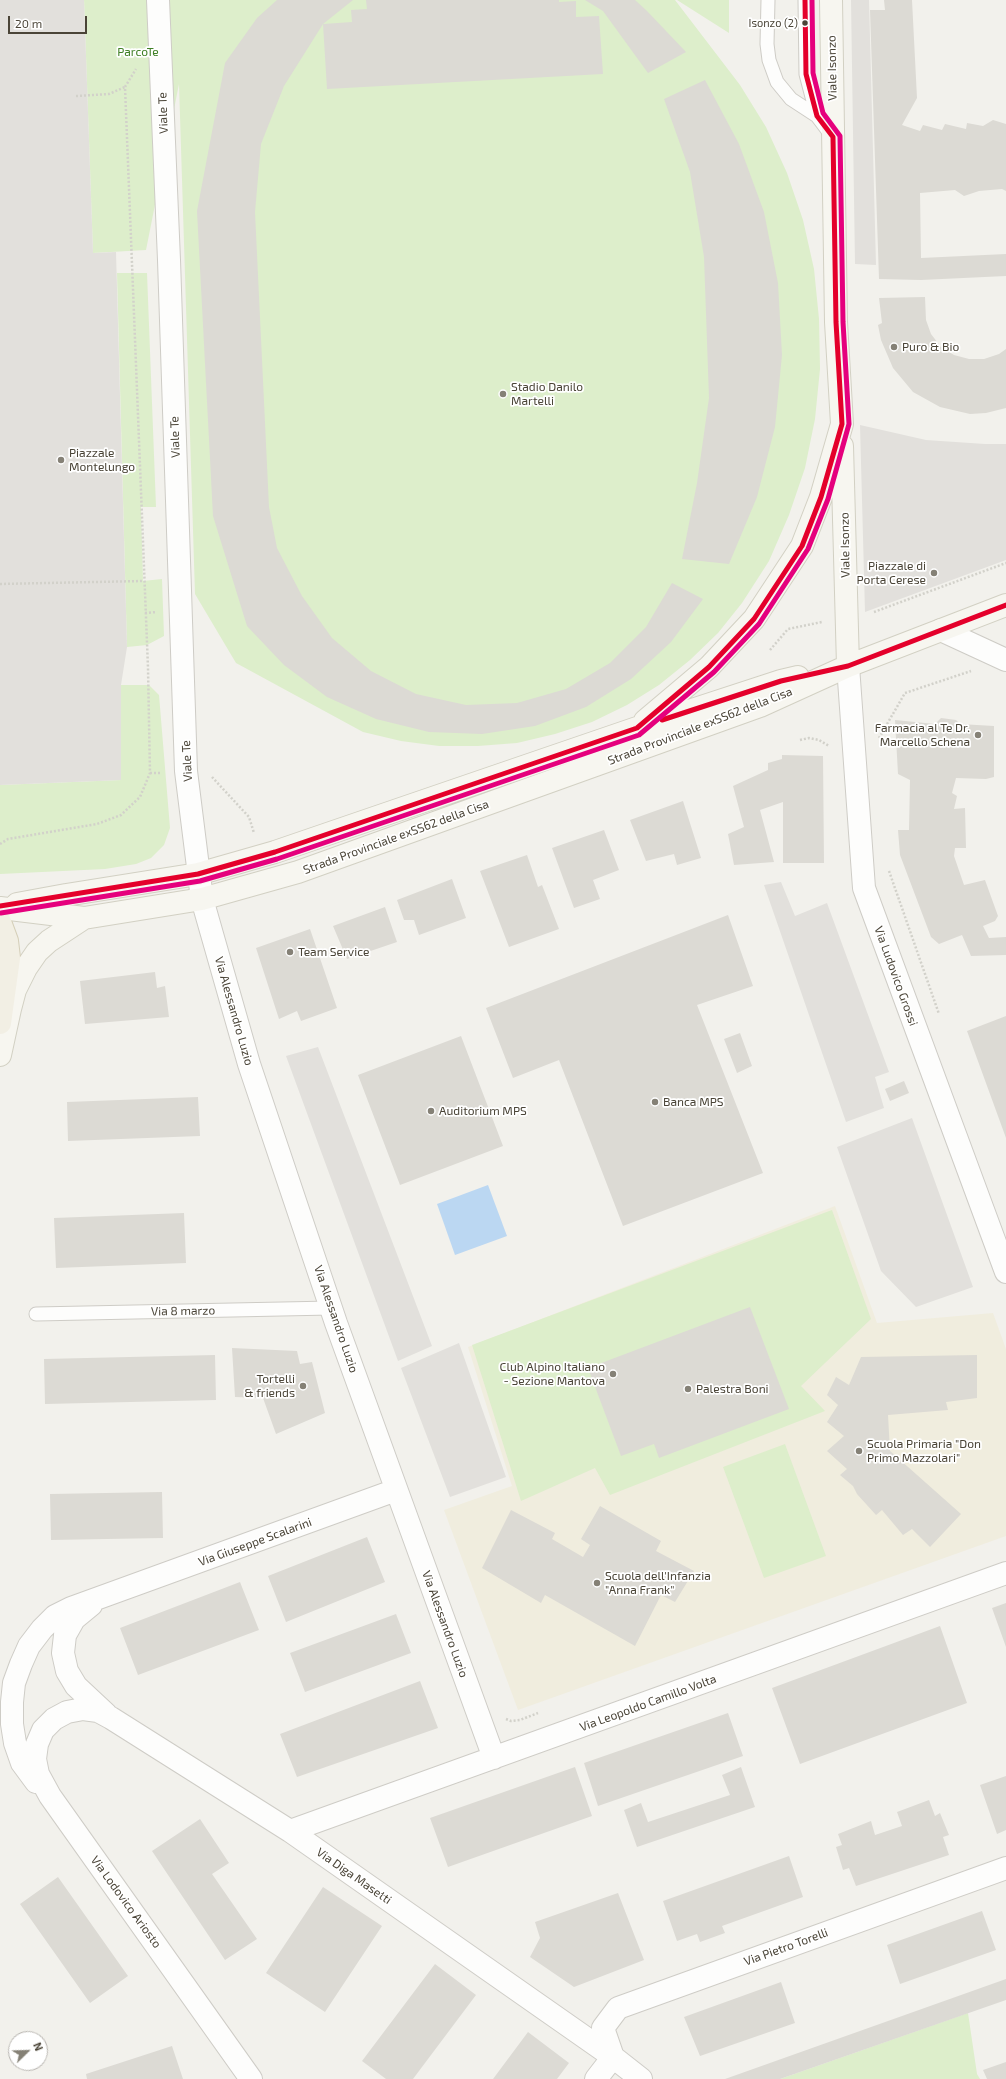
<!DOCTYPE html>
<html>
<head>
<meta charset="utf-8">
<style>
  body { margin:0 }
  #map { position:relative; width:1006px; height:2079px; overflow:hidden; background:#f2f1ec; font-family:"Exo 2",sans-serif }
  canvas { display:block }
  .north { position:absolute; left:8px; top:2031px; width:40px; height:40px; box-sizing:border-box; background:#fff; border:1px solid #b7b4af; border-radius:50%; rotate:67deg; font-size:11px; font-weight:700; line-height:16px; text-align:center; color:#4a4437 }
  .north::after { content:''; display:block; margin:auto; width:14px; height:18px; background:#858176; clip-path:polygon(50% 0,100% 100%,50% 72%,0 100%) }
  .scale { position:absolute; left:8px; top:16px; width:79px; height:18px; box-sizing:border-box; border:2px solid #4a4437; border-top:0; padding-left:5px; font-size:12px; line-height:14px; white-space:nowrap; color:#4a4437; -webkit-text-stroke:3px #fff; paint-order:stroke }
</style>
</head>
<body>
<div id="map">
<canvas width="1006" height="2079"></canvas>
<div class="north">N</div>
<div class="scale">20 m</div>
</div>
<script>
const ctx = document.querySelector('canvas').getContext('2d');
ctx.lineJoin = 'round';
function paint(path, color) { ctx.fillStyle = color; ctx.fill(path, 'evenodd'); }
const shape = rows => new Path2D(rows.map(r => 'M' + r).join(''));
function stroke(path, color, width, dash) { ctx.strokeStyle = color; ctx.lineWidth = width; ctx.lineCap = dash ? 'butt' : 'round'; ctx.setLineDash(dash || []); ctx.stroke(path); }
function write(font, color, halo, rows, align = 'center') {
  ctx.font = font + ' "Exo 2",sans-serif'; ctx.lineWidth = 3.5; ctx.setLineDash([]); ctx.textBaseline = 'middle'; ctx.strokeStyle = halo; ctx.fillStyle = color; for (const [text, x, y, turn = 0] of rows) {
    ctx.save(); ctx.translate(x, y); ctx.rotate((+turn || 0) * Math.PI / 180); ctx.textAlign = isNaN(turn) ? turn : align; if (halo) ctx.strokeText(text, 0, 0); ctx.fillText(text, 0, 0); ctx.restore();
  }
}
paint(shape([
  [835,1206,877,1323,993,1313,1006,1349,1006,1536,518,1710,444,1510,512,1486,468,1347]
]), '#f0edde');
paint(shape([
  [84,0,675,0,740,85,766,127,787,173,803,220,814,269,819,319,820,369,815,419,805,468,789,515,769,561,742,603,718,633,690,660,659,685,627,705,592,722,555,734,517,743,478,746,439,746,401,741,363,732,236,663,195,594,179,84,146,250,93,253],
  [677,0,729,0,729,33],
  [117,273,147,273,156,507,141,507,143,581,162,579,164,636,147,645,127,647],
  [121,685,149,685,159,695,170,828,164,845,151,858,136,864,105,869,0,874,0,785,121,780],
  [832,1210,871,1319,801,1386,825,1411,610,1495,595,1468,521,1501,472,1345],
  [785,1444,826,1556,764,1578,723,1467],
  [968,2013,977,2074,980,2079,780,2079]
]), '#ddeecb');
paint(shape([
  [0,0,84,0,93,253,116,252,127,647,121,685,121,780,0,785],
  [851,0,869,0,876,265,855,264],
  [860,425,926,440,985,444,1006,444,1006,560,865,612],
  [781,882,795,916,827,903,889,1072,875,1077,884,1108,846,1122,764,885],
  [318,1047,432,1346,398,1361,286,1056],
  [912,1118,973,1287,916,1307,881,1271,837,1147],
  [459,1343,506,1477,450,1497,401,1368]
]), '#e2e0dc');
paint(shape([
  [488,1185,507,1236,455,1255,437,1204]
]), '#bbd7f2');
paint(shape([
  [277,0,353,0,323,24,352,22,351,10,367,9,366,0,559,0,559,2,576,1,576,17,599,16,603,74,327,89,323,24,284,86,261,144,255,212,269,507,277,548,302,596,332,638,371,671,416,694,466,705,517,703,566,689,610,663,646,627,672,583,703,599,671,642,631,679,586,707,535,726,482,734,429,732,376,719,327,697,284,665,247,626,213,516,197,211,225,63,257,18],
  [585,0,635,0,647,11,686,52,648,73,603,11],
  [884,0,912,0,917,98,902,125,920,131,923,125,942,130,945,124,966,129,967,123,983,126,993,120,1006,124,1006,191,1002,189,979,191,964,196,955,190,920,193,921,258,1006,254,1006,276,921,280,879,279,870,10,885,10],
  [705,80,739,144,764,212,778,283,782,355,775,427,757,497,729,564,682,559,697,483,709,398,704,257,690,172,664,99],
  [925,297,926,320,931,334,941,347,954,355,969,359,984,359,999,354,1006,349,1006,408,986,413,970,414,940,407,913,392,893,368,881,340,878,325,882,323,879,298],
  [941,718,956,720,960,724,994,726,994,777,986,779,956,778,952,793,957,796,954,809,965,808,966,848,955,848,954,856,964,885,985,880,998,916,995,921,983,926,989,938,1006,937,1006,955,971,956,962,935,939,944,931,937,900,855,898,830,909,830,910,780,898,774,895,720,935,724],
  [782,755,823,756,824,863,783,863,783,802,760,810,774,862,734,865,728,834,744,827,733,786,768,770,768,763,782,759],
  [683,801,701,858,677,865,674,854,646,861,630,820],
  [604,830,619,870,593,880,600,899,574,908,552,848],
  [527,855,538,887,542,885,559,929,509,947,480,871],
  [452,879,466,918,419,935,414,920,404,920,397,900],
  [385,907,397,942,347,959,333,926],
  [728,915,753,986,697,1005,763,1173,623,1226,559,1060,513,1078,486,1008],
  [310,929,337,1008,301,1021,297,1011,279,1019,256,948],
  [155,972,157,988,165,986,169,1017,85,1024,80,981],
  [1006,1016,1006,1138,967,1031],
  [740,1033,752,1066,737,1073,724,1039],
  [461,1036,503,1146,400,1185,358,1075],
  [904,1081,909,1093,890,1101,885,1089],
  [198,1097,200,1136,68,1141,67,1102],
  [184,1213,186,1263,56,1268,54,1218],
  [750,1307,789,1409,659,1458,654,1444,621,1456,588,1368],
  [232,1348,297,1351,300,1364,312,1362,325,1413,276,1434,263,1398,235,1397],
  [215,1355,216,1400,45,1404,44,1359],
  [977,1355,977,1398,946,1402,948,1410,888,1415,890,1451,961,1514,930,1547,912,1529,903,1535,882,1510,876,1515,857,1494,853,1486,840,1475,847,1469,827,1451,844,1436,827,1422,838,1405,827,1395,836,1377,849,1385,861,1357],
  [162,1492,163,1538,51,1540,50,1494],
  [600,1506,661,1541,656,1551,694,1571,675,1602,661,1595,635,1646,545,1595,541,1603,482,1568,511,1510,555,1533,552,1539,583,1557,590,1545,581,1539],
  [367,1537,385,1582,286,1622,268,1576],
  [240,1582,259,1630,138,1675,120,1628],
  [1006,1603,1006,1647,992,1608],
  [396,1614,411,1653,305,1692,290,1653],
  [940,1626,967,1703,800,1764,772,1688],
  [420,1681,438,1728,297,1777,280,1734],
  [728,1713,743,1756,598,1806,584,1763],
  [575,1767,592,1816,448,1867,430,1818],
  [741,1767,755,1807,637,1847,624,1810,641,1803,648,1822,730,1795,722,1775],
  [1006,1776,1006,1830,997,1834,980,1785],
  [929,1800,935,1816,940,1813,949,1835,943,1837,949,1855,856,1886,849,1868,843,1870,836,1847,842,1845,838,1834,871,1821,875,1835,902,1826,897,1812],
  [200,1819,229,1863,212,1874,257,1939,225,1960,152,1851],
  [789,1856,803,1897,722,1926,725,1933,700,1942,697,1934,677,1941,663,1901],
  [58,1877,128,1976,90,2003,20,1904],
  [323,1887,382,1926,325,2012,266,1973],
  [618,1893,644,1960,574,1987,530,1957,540,1938,535,1922],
  [982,1911,996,1950,900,1984,887,1945],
  [435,1964,476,1995,413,2079,386,2079,362,2061],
  [1006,1979,1006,2000,780,2079,725,2079],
  [781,1982,795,2023,700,2056,684,2017],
  [528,2032,569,2063,557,2079,493,2079],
  [172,2046,183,2079,87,2079,86,2074],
  [1006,2062,1006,2079,987,2079,983,2070]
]), '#dcdad4');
const lane = shape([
  [768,0,767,44,769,60,777,82,791,99,817,116],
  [805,0,806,74,817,116,832,136],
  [36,1314,331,1308]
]);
const street = shape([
  [158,0,169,260,186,771,202,899,249,1064,336,1323,494,1758],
  [941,630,1006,660],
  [848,666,864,888,1006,1272],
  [91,1605,74,1619,65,1635,63,1653,67,1671,76,1686,106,1714],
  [36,1782,22,1763,15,1743,12,1724,12,1702,14,1683,21,1664,29,1646,42,1629,55,1616,71,1608,396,1490],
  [290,1831,1006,1573],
  [613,2057,603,2028,618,2008,1006,1868],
  [251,2079,50,1796,38,1774,35,1759,37,1744,43,1730,54,1719,67,1712,83,1709,98,1711,111,1718,290,1831,613,2057,641,2079],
  [596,2079,613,2057]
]);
const secondary = shape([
  [842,446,848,666],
  [645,721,709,667,754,619,802,546,821,497,842,424,836,322,831,0],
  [17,904,66,895,198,874,275,852,637,728,781,681,798,677],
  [0,908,84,918,202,899,298,872,760,706,848,666,1006,605],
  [0,1055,10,1009,15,990,26,968,37,952,49,941,84,918]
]);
const primary = shape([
  [0,922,7,941,9,958,0,1023]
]);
stroke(lane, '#ceccc6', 15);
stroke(street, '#ceccc6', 24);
stroke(secondary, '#d2d0c3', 24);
stroke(primary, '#d5cfb8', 24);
stroke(shape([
  [76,96,109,94,125,87],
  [0,584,143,581],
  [874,612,1006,563],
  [145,613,157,612],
  [770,650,788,629,822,622],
  [879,738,905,693,971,671],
  [800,740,809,738,819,740,829,746],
  [150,773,162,773],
  [212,777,249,817,254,833],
  [0,844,8,839,97,824,121,815,140,797,150,773,148,668,125,87,136,69],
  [889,871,939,1014],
  [506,1719,511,1721,520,1720,538,1713]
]), '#d2d1ca', 2.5, [2, 2]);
stroke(lane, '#fdfdfc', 13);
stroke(street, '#fdfdfc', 22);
stroke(secondary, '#f7f6f0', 22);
stroke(primary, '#f2efe4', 22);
stroke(shape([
  [662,720,781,681,848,666,1006,605],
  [0,906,198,874,275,852,637,728,709,667,754,619,802,546,821,497,842,424,836,322,833,137,817,116,806,74,805,0]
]), '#e4002b', 5);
stroke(shape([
  [1,913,200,881,277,859,639,735,714,672,759,624,808,549,828,499,849,424,843,322,840,136,823,113,813,73,812,0]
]), '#e5007d', 5);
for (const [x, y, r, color] of [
  [805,23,3.5,"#4a4437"],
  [894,347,4,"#858176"],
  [503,394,4,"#858176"],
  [61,460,4,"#858176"],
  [934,573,4,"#858176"],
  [978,735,4,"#858176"],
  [290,952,4,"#858176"],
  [655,1102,4,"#858176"],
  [431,1111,4,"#858176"],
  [613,1374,4,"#858176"],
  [303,1386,4,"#858176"],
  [688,1389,4,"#858176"],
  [859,1451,4,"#858176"],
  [597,1583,4,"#858176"]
]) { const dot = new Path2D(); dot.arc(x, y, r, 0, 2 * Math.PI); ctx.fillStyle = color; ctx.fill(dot); stroke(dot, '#fff', 1.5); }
write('11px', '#4a4437', '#fff', [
  ["Isonzo (2)",798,23]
], 'right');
write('12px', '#408026', '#fff', [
  ["ParcoTe",138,52]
]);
write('12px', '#4a4437', '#fff', [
  ["Viale Isonzo",832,68,-91],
  ["Viale Te",163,113,-92],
  ["Viale Te",175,437,-92],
  ["Viale Isonzo",845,545,-91],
  ["Strada Provinciale exSS62 della Cisa",700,726,-21],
  ["Viale Te",187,761,-93],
  ["Strada Provinciale exSS62 della Cisa",396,837,-20],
  ["Via Ludovico Grossi",896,976,70],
  ["Via Alessandro Luzio",234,1011,74],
  ["Via 8 marzo",183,1311,-1],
  ["Via Alessandro Luzio",336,1319,71],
  ["Via Giuseppe Scalarini",255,1542,-20],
  ["Via Alessandro Luzio",445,1624,70],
  ["Via Leopoldo Camillo Volta",648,1703,-20],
  ["Via Diga Masetti",354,1876,35],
  ["Via Lodovico Ariosto",126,1902,54],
  ["Via Pietro Torelli",786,1947,-20]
]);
write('12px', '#4a4437', '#fff', [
  ["Puro & Bio",902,347],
  ["Stadio Danilo",511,387],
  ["Martelli",511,401],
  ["Piazzale",69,453],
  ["Montelungo",69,467],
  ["Piazzale di",926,566,"right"],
  ["Porta Cerese",926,580,"right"],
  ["Farmacia al Te Dr.",970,728,"right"],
  ["Marcello Schena",970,742,"right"],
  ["Team Service",298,952],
  ["Banca MPS",663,1102],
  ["Auditorium MPS",439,1111],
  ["Club Alpino Italiano",605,1367,"right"],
  ["- Sezione Mantova",605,1381,"right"],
  ["Tortelli",295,1379,"right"],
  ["& friends",295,1393,"right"],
  ["Palestra Boni",696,1389],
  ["Scuola Primaria \"Don",867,1444],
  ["Primo Mazzolari\"",867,1458],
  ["Scuola dell'Infanzia",605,1576],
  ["\"Anna Frank\"",605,1590]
], 'left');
</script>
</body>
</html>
